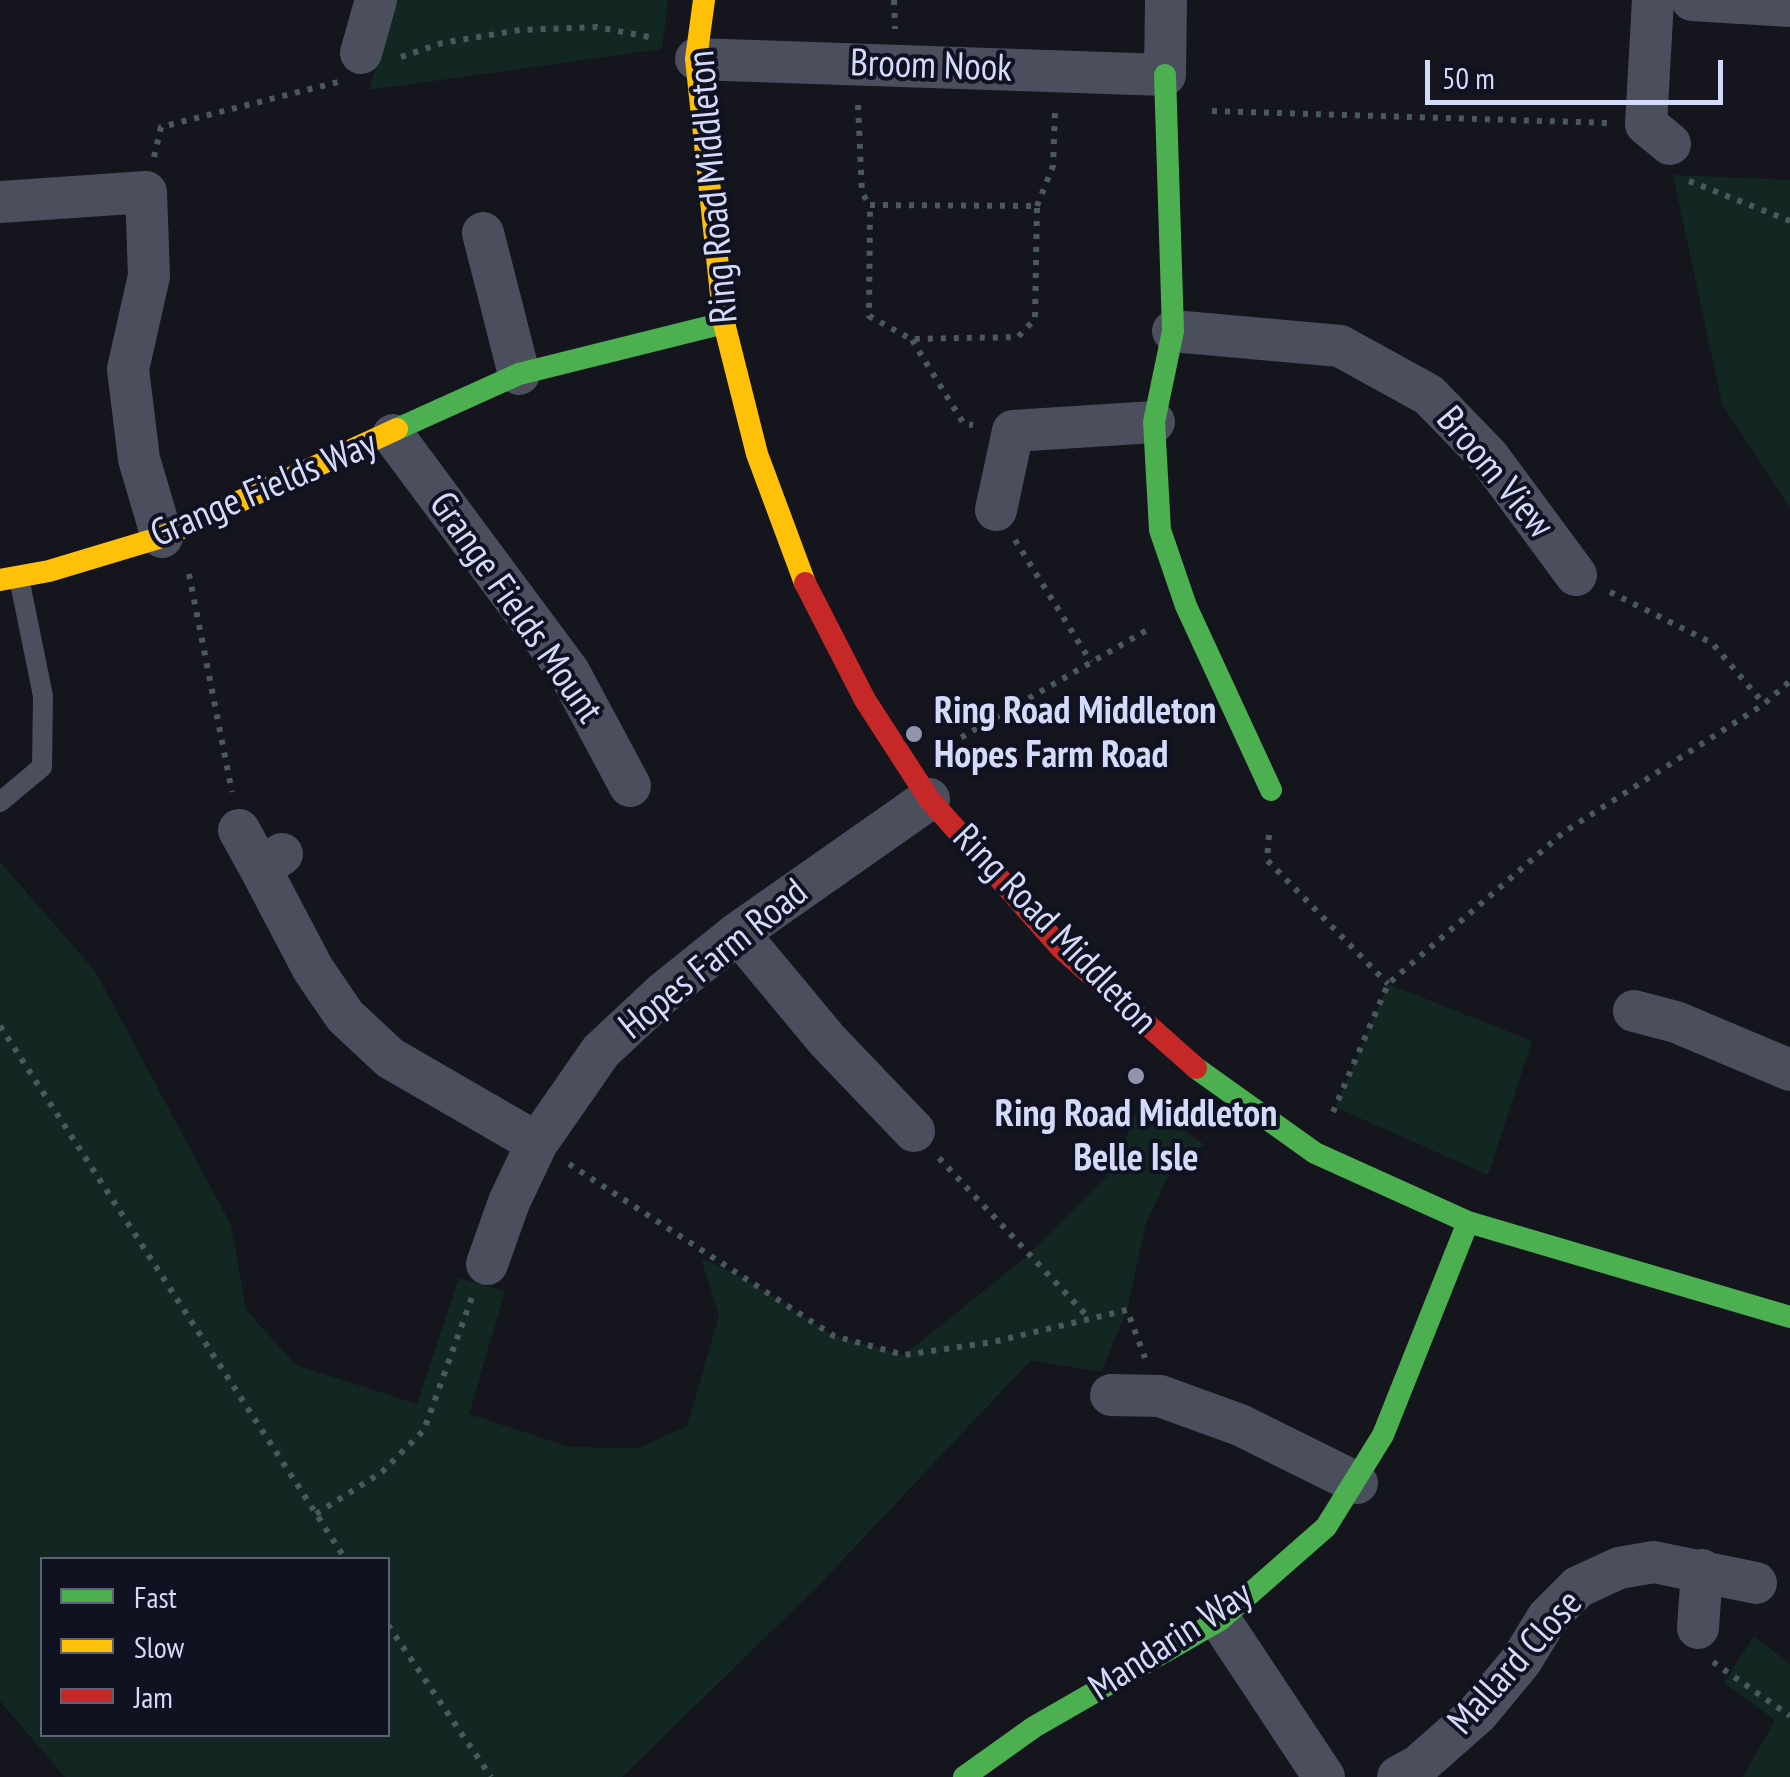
<!DOCTYPE html>
<html>
<head>
<meta charset="utf-8">
<style>
  body { margin:0 }
  #map { position:relative; width:1790px; height:1777px; overflow:hidden; background:#14151d; font-family:"PT Sans Narrow",sans-serif }
  canvas { display:block }
  .legend { position:absolute; left:40px; top:1557px; width:350px; height:180px; box-sizing:border-box; background:#101221; border:2px solid #5e6278; margin:0; padding:12px 18px; list-style:none; font-size:30px; color:#d4dbfa }
  .legend li { display:flex; align-items:center; gap:20px; height:50px }
  .legend b { width:50px; border:2px solid #5e6278 }
  .scale { position:absolute; left:1425px; top:60px; width:298px; height:45px; box-sizing:border-box; border:5px solid #d4dbfa; border-top:0; padding-left:12px; font-size:30px; line-height:35px; white-space:nowrap; color:#d4dbfa; -webkit-text-stroke:8px #101221; paint-order:stroke }
</style>
</head>
<body>
<div id="map">
<canvas width="1790" height="1777"></canvas>
<ul class="legend">
<li><b style="height:12px;background:#4caf50"></b>Fast</li>
<li><b style="height:12px;background:#ffc107"></b>Slow</li>
<li><b style="height:12px;background:#c62828"></b>Jam</li>
</ul>
<div class="scale">50 m</div>
</div>
<script>
const ctx = document.querySelector('canvas').getContext('2d');
ctx.lineJoin = 'round';
function paint(path, color) { ctx.fillStyle = color; ctx.fill(path, 'evenodd'); }
const shape = rows => new Path2D(rows.map(r => 'M' + r).join(''));
function stroke(path, color, width, dash) { ctx.strokeStyle = color; ctx.lineWidth = width; ctx.lineCap = dash ? 'butt' : 'round'; ctx.setLineDash(dash || []); ctx.stroke(path); }
function write(font, color, halo, rows, align = 'center') {
  ctx.font = font + ' "PT Sans Narrow",sans-serif'; ctx.lineWidth = 8; ctx.setLineDash([]); ctx.textBaseline = 'middle'; ctx.strokeStyle = halo; ctx.fillStyle = color; for (const [text, x, y, turn = 0] of rows) {
    ctx.save(); ctx.translate(x, y); ctx.rotate((+turn || 0) * Math.PI / 180); ctx.textAlign = isNaN(turn) ? turn : align; if (halo) ctx.strokeText(text, 0, 0); ctx.fillText(text, 0, 0); ctx.restore();
  }
}
paint(shape([
  [396,0,668,0,662,49,369,90],
  [1673,175,1790,180,1790,508,1722,404],
  [0,862,95,971,231,1225,246,1310,296,1365,417,1404,459,1278,505,1291,469,1414,570,1447,638,1448,687,1426,719,1316,701,1258,739,1275,834,1336,904,1355,1028,1255,1114,1169,1141,1100,1205,1145,1177,1158,1146,1223,1127,1310,1101,1372,1031,1360,819,1585,622,1777,65,1777,0,1701],
  [42,1560,388,1560,388,1734,42,1734],
  [1388,984,1532,1041,1488,1175,1335,1107],
  [1754,1636,1790,1664,1790,1777,1743,1777,1775,1720,1724,1683]
]), '#132722');
stroke(shape([
  [894,0,895,29],
  [401,57,442,43,520,30,597,27,654,38],
  [858,105,862,193,870,205],
  [1212,111,1610,123],
  [154,157,161,127,338,82],
  [1689,181,1790,221],
  [870,205,1037,206,1035,319,1018,337,911,339,869,316,870,205],
  [1037,206,1053,166,1055,111],
  [912,340,964,424,973,425],
  [1015,540,1091,662],
  [189,574,232,792],
  [1610,592,1712,643,1764,704],
  [950,744,1147,630],
  [1269,835,1267,860,1388,984],
  [0,1026,346,1560],
  [1333,1112,1388,984,1564,832,1764,704,1790,681],
  [939,1158,1088,1317],
  [569,1164,834,1336,904,1355,993,1342,1127,1310,1145,1358],
  [316,1514,382,1472,424,1430,472,1297],
  [388,1625,491,1777],
  [1713,1662,1790,1716]
]), '#49595e', 6, [5, 8]);
stroke(shape([
  [0,802,42,767,43,696,19,578]
]), '#4a4e5d', 20);
stroke(shape([
  [1653,0,1646,124,1670,144],
  [1692,0,1790,6],
  [361,53,376,0],
  [696,59,1165,75,1166,0],
  [0,202,146,192,149,276,128,369,139,459,162,537],
  [483,233,519,374],
  [1173,331,1340,346,1429,395,1488,456,1576,575],
  [393,435,569,672,630,786],
  [996,510,1013,431,1154,422],
  [239,830,260,868,282,854],
  [260,868,313,969,345,1016,390,1058,537,1143],
  [738,933,827,1040,914,1131],
  [1634,1011,1676,1022,1790,1070],
  [487,1264,509,1202,537,1143,601,1051,662,994,738,933,929,799],
  [1111,1395,1160,1396,1240,1425,1357,1483],
  [1220,1620,1324,1777],
  [1698,1628,1702,1570],
  [1398,1777,1418,1766,1477,1714,1521,1661,1548,1617,1578,1587,1619,1568,1654,1562,1756,1583]
]), '#4a4e5d', 42);
stroke(shape([
  [1165,75,1173,331,1154,422,1160,530,1186,606,1271,790],
  [397,429,519,374,724,323],
  [1196,1068,1315,1153,1468,1222,1790,1317],
  [964,1777,1034,1727,1220,1620,1326,1527,1383,1435,1468,1222]
]), '#4caf50', 22);
stroke(shape([
  [704,0,696,59,724,323,757,454,805,583],
  [0,580,49,571,162,537,397,429]
]), '#ffc107', 22);
stroke(shape([
  [805,583,865,700,929,799,1061,948,1196,1068]
]), '#c62828', 22);
for (const [x, y, r, color] of [
  [914,734,10,"#9196ad"],
  [1136,1076,10,"#9196ad"]
]) { const dot = new Path2D(); dot.arc(x, y, r, 0, 2 * Math.PI); ctx.fillStyle = color; ctx.fill(dot); stroke(dot, '#101221', 4); }
write('38px', '#d4dbfa', '#101221', [
  ["Broom Nook",931,67,2],
  ["Ring Road Middleton",714,187,-95],
  ["Broom View",1494,473,50],
  ["Grange Fields Way",264,490,-23],
  ["Grange Fields Mount",515,608,55],
  ["Ring Road Middleton",1054,930,46],
  ["Hopes Farm Road",714,960,-39],
  ["Mandarin Way",1171,1642,-33],
  ["Mallard Close",1516,1663,-48]
]);
write('bold 38px', '#d4dbfa', '#101221', [
  ["Ring Road Middleton",934,712],
  ["Hopes Farm Road",934,756],
  ["Ring Road Middleton",1136,1115,"center"],
  ["Belle Isle",1136,1159,"center"]
], 'left');
</script>
</body>
</html>
